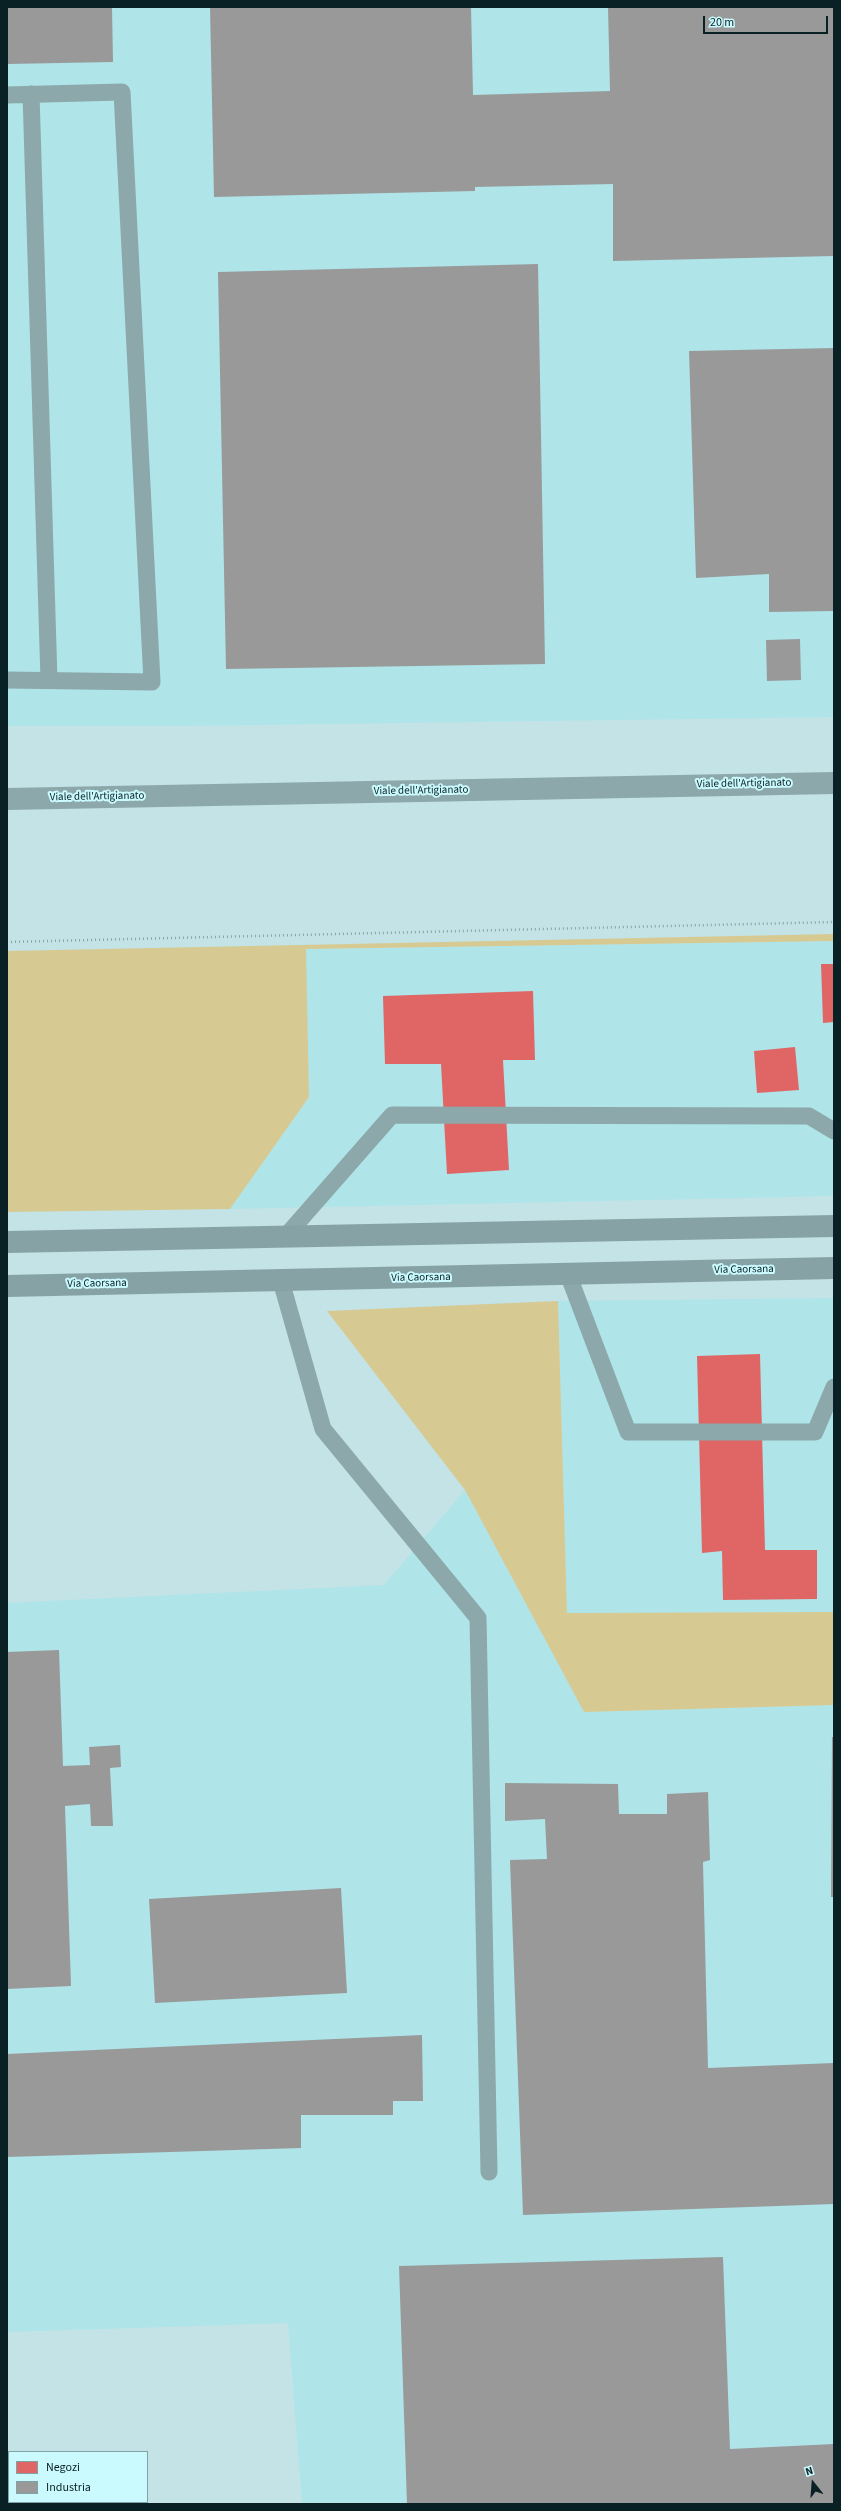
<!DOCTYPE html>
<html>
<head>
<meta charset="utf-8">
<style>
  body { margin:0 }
  #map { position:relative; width:841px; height:2511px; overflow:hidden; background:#c3e3e6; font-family:"Source Sans 3",sans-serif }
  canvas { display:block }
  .frame { position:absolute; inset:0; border:8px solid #092124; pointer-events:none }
  .legend { position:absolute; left:8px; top:2451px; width:140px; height:52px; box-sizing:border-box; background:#cbfafe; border:1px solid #7da3a7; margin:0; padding:5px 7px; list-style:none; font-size:12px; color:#092124 }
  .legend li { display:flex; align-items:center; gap:8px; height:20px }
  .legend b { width:20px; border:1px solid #7da3a7 }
  .north { position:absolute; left:793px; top:2463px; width:40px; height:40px; -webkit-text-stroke:3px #cbfafe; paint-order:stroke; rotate:343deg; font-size:11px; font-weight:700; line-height:16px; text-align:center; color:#092124 }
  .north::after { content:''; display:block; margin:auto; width:14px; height:18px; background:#092124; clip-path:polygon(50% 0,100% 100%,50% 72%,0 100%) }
  .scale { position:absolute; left:703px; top:16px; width:125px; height:18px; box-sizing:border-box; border:2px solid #092124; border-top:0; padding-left:5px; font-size:12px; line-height:14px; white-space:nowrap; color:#092124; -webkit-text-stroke:3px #cbfafe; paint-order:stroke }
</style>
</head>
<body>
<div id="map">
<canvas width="841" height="2511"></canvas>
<div class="frame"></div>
<ul class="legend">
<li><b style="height:11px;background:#e06666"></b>Negozi</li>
<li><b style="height:11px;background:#999"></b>Industria</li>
</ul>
<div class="north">N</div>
<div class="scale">20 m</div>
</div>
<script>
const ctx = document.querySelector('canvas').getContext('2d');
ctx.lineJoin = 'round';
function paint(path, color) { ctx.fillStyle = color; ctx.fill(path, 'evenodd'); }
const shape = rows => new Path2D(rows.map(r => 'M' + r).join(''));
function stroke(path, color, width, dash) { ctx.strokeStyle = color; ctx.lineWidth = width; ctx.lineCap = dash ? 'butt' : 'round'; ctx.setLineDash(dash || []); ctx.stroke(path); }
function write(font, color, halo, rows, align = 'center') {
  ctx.font = font + ' "Source Sans 3",sans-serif'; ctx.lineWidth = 4; ctx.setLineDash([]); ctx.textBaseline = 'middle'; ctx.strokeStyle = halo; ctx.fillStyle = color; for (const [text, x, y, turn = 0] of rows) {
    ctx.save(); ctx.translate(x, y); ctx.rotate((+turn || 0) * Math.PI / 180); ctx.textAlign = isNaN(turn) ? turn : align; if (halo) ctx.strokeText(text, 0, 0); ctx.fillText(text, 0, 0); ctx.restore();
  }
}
paint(shape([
  [7,7,834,7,834,717,182,726,7,726],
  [834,941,834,1196,230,1209,309,1097,305,949],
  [834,1298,834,1612,567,1613,558,1301],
  [465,1490,584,1712,834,1705,834,2504,302,2504,288,2323,7,2332,7,1603,384,1585]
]), '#afe4e9');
paint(shape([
  [834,934,834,941,306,949,309,1097,230,1209,7,1212,7,951],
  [558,1301,567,1613,834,1612,834,1705,584,1712,465,1490,327,1311]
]), '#d6ca92');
paint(shape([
  [821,964,834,964,834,1022,823,1023],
  [533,991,535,1060,503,1060,509,1170,447,1174,441,1064,385,1064,383,996],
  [795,1047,799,1090,757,1093,754,1051],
  [760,1354,765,1550,817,1550,817,1599,723,1600,722,1551,702,1553,697,1356]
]), '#e06666');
paint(shape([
  [7,7,112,7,113,62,7,64],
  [210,7,471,7,473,95,610,91,608,7,834,7,834,256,613,261,613,184,475,187,475,191,214,197],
  [538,264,545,664,226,669,218,272],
  [834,348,834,611,769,612,769,574,696,578,689,351],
  [800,639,801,680,767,681,766,640],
  [59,1650,63,1766,90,1765,89,1747,120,1745,121,1767,110,1768,113,1826,91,1826,90,1804,65,1806,71,1986,7,1989,7,1652],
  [832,1737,834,1737,834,1897,831,1897],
  [505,1783,618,1784,619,1814,667,1814,667,1794,708,1792,710,1860,703,1862,708,2068,834,2063,834,2204,523,2215,510,1860,547,1859,545,1819,505,1821],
  [341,1888,347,1993,155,2003,149,1899],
  [422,2035,423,2101,393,2101,393,2115,301,2115,301,2148,7,2157,7,2054],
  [723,2257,730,2449,834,2444,834,2504,407,2504,399,2266]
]), '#999');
stroke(shape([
  [7,942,834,922]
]), '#8aa2a5', 2.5, [1, 3]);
stroke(shape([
  [31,94,49,680],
  [7,95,122,92,152,682,7,680],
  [285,1237,392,1115,809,1116,834,1131],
  [568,1274,628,1432,815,1432,834,1387],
  [281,1281,323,1429,478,1618,489,2172]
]), '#8ca8aa', 17);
stroke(shape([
  [7,799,834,783]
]), '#8ca8aa', 22);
stroke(shape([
  [7,1242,834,1226],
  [7,1286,834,1268]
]), '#87a2a5', 22);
write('11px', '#092124', '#cbfafe', [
  ["Viale dell'Artigianato",744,784,-1],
  ["Viale dell'Artigianato",421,791,-1],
  ["Viale dell'Artigianato",97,797,-1],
  ["Via Caorsana",744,1270,-1],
  ["Via Caorsana",421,1278,-1],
  ["Via Caorsana",97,1284,-1]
]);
</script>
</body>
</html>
